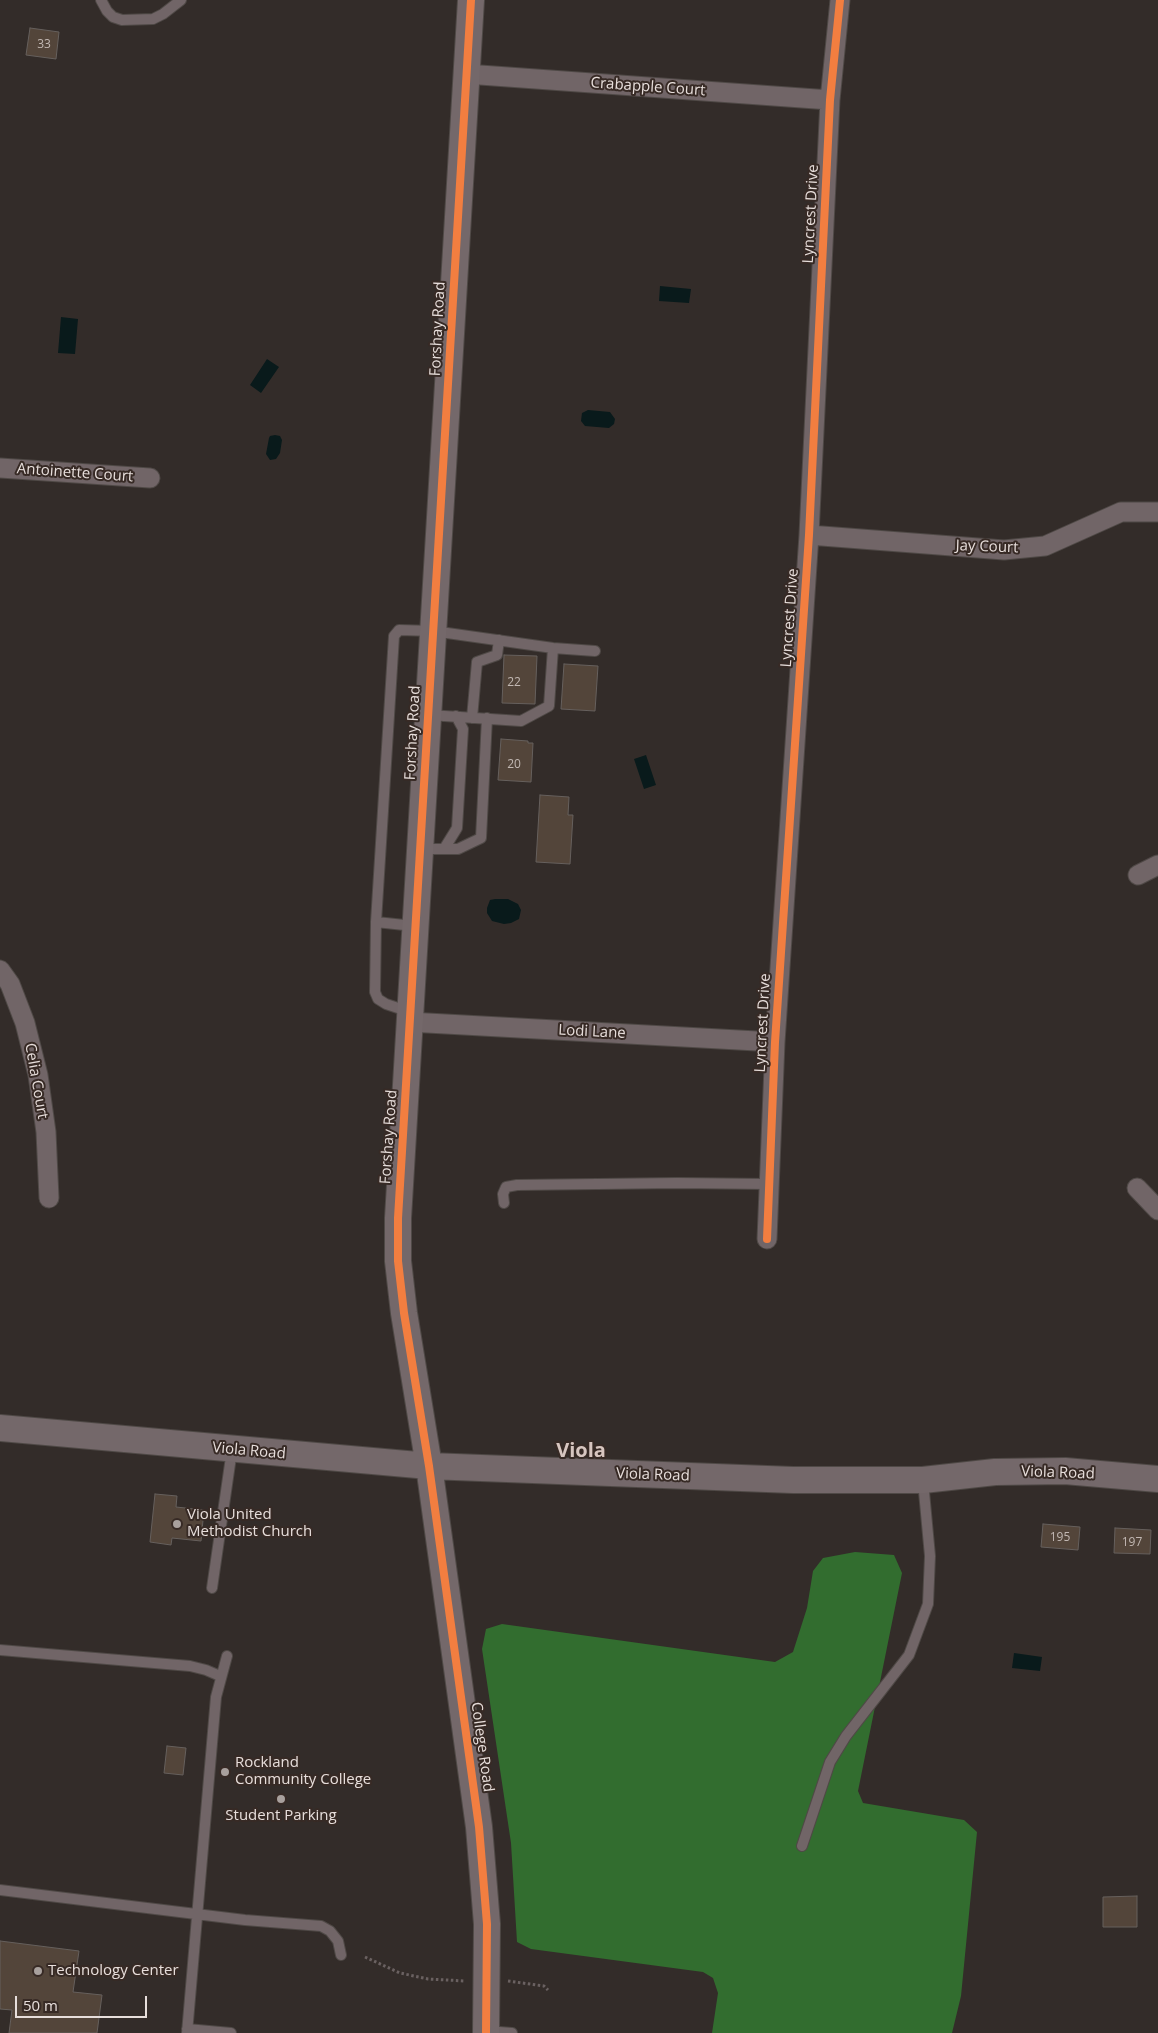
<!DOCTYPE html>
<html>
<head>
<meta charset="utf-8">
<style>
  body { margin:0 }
  #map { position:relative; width:1158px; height:2033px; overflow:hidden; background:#332c29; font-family:"Open Sans",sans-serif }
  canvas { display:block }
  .scale { position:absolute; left:15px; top:1996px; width:132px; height:22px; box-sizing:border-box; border:2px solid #e7dedb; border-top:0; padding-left:6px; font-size:15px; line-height:18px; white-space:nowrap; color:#e7dedb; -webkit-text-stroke:4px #372a25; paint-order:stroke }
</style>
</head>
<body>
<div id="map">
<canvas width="1158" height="2033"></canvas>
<div class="scale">50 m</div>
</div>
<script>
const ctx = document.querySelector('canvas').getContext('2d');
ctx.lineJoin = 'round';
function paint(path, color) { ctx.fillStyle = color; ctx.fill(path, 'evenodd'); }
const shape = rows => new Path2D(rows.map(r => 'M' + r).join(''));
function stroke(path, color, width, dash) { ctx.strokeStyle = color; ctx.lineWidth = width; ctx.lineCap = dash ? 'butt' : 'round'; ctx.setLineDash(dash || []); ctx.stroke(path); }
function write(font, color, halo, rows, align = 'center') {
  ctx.font = font + ' "Open Sans",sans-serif'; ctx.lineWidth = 4; ctx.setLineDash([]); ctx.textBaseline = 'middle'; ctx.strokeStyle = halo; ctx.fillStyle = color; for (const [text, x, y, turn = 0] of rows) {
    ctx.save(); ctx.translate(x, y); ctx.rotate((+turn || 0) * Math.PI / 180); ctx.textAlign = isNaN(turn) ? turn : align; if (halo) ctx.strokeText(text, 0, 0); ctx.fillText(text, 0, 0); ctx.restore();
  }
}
paint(shape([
  [855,1552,894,1555,902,1573,858,1791,863,1803,964,1820,977,1832,961,1996,952,2033,712,2033,718,1993,713,1978,703,1972,531,1949,517,1942,511,1843,482,1649,486,1629,502,1624,775,1662,793,1652,807,1608,813,1571,823,1558]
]), '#326d2f');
paint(shape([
  [660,286,691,289,689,303,659,301],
  [61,317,78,319,75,354,58,353],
  [267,359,279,367,261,393,250,385],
  [588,410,610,412,615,419,614,424,609,428,585,426,581,421,582,413],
  [275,435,280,436,282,440,280,453,276,459,270,460,266,454,269,438,270,436],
  [646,755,656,785,644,789,634,759],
  [495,899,508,899,518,904,521,910,519,919,511,923,504,924,492,921,487,913,487,908,490,900],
  [1014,1653,1042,1657,1040,1671,1012,1668]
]), '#091a1b');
const building = shape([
  [30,28,59,32,56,59,26,55,30,28],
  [504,655,537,656,535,704,502,703,504,655],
  [564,664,598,666,595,711,561,709,564,664],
  [501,739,528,741,528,743,533,743,531,782,498,780,501,739],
  [540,795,569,797,568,815,573,815,570,864,536,862,540,795],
  [155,1494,177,1496,176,1507,204,1510,201,1541,172,1538,171,1545,150,1542,155,1494],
  [1043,1524,1080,1527,1078,1550,1041,1547,1043,1524],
  [1115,1528,1151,1530,1150,1554,1114,1553,1115,1528],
  [167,1746,186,1748,183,1775,164,1773,167,1746],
  [1137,1896,1137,1927,1103,1927,1103,1897,1137,1896],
  [0,1941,79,1951,73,1992,102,1995,97,2033,9,2033,12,2010,0,2009,0,1941]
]);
paint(building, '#53453a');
stroke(building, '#66605d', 1);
const lane = shape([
  [101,0,107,11,113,17,122,20,153,19,163,14,181,0],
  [429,715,521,721,549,706,553,648],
  [472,718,477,662,497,655,499,640],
  [420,849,458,849,481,838,487,718],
  [444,849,457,828,463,729,456,716],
  [376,922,394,636,399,630,433,631,553,648,595,651],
  [410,1012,386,1004,378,999,375,992,376,922,414,926],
  [504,1203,503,1194,506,1187,517,1185,677,1183,769,1184],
  [212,1588,232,1450],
  [0,1650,190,1666,206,1670,220,1676],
  [802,1846,830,1762,846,1736,909,1655,928,1604,930,1556,923,1481],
  [0,1890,245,1920,321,1926,330,1931,338,1941,341,1955],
  [187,2029,231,2033],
  [486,2031,512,2033],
  [187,2033,216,1697,227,1656]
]);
const street = shape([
  [466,74,830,100],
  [0,468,150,478],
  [809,535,1004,550,1045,546,1121,512,1158,512],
  [1138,875,1158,865],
  [0,970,10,984,25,1023,38,1075,46,1132,49,1198],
  [409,1022,775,1042],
  [1137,1188,1158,1210],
  [767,1239,775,1042,809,535,830,100,840,0]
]);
const secondary = shape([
  [471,0,398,1218,398,1261,404,1313,429,1466,479,1827,487,1924,486,2033],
  [0,1428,429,1466,793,1480,923,1480,995,1472,1065,1471,1158,1479]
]);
stroke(lane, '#4f4946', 12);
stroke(street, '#4f4946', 21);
stroke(secondary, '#4f4946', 28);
stroke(shape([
  [365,1957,400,1973,428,1979,465,1981],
  [508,1981,544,1986,548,1990]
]), '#6a6161', 3, [2.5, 2.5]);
stroke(lane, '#716567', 10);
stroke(street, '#716567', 19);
stroke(secondary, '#74686a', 26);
stroke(shape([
  [471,0,398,1218,398,1261,404,1313,429,1466,479,1827,487,1924,486,2033],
  [767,1239,775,1042,809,535,830,100,840,0]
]), '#f27e40', 8);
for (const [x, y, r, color] of [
  [177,1524,5,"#a8a09d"],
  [225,1772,5,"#a8a09d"],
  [281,1799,5,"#a8a09d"],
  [38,1971,5,"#a8a09d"]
]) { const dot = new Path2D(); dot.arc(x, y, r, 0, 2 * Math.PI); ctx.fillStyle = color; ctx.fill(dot); stroke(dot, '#372a25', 2); }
write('12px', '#c2b8b3', null, [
  ["33",44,45],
  ["22",514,683],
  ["20",514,765],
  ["195",1060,1538],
  ["197",1132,1543]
]);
write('15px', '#e7dedb', '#372a25', [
  ["Crabapple Court",648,87,4],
  ["Lyncrest Drive",811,214,-87],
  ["Forshay Road",438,329,-87],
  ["Antoinette Court",75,473,4],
  ["Jay Court",987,547,2],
  ["Lyncrest Drive",790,618,-86],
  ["Forshay Road",413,733,-87],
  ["Lyncrest Drive",763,1023,-87],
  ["Lodi Lane",592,1032,3],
  ["Celia Court",36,1081,80],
  ["Forshay Road",389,1137,-86],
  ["Viola Road",249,1451,5],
  ["Viola Road",1058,1473,2],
  ["Viola Road",653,1475,2],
  ["College Road",482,1747,82]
]);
write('15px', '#e7dedb', '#372a25', [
  ["Viola United",187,1515],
  ["Methodist Church",187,1532],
  ["Rockland",235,1763],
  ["Community College",235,1780],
  ["Student Parking",281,1816,"center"],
  ["Technology Center",48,1971]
], 'left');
write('bold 20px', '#d7c6c0', '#372a25', [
  ["Viola",581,1451]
]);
</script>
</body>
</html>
